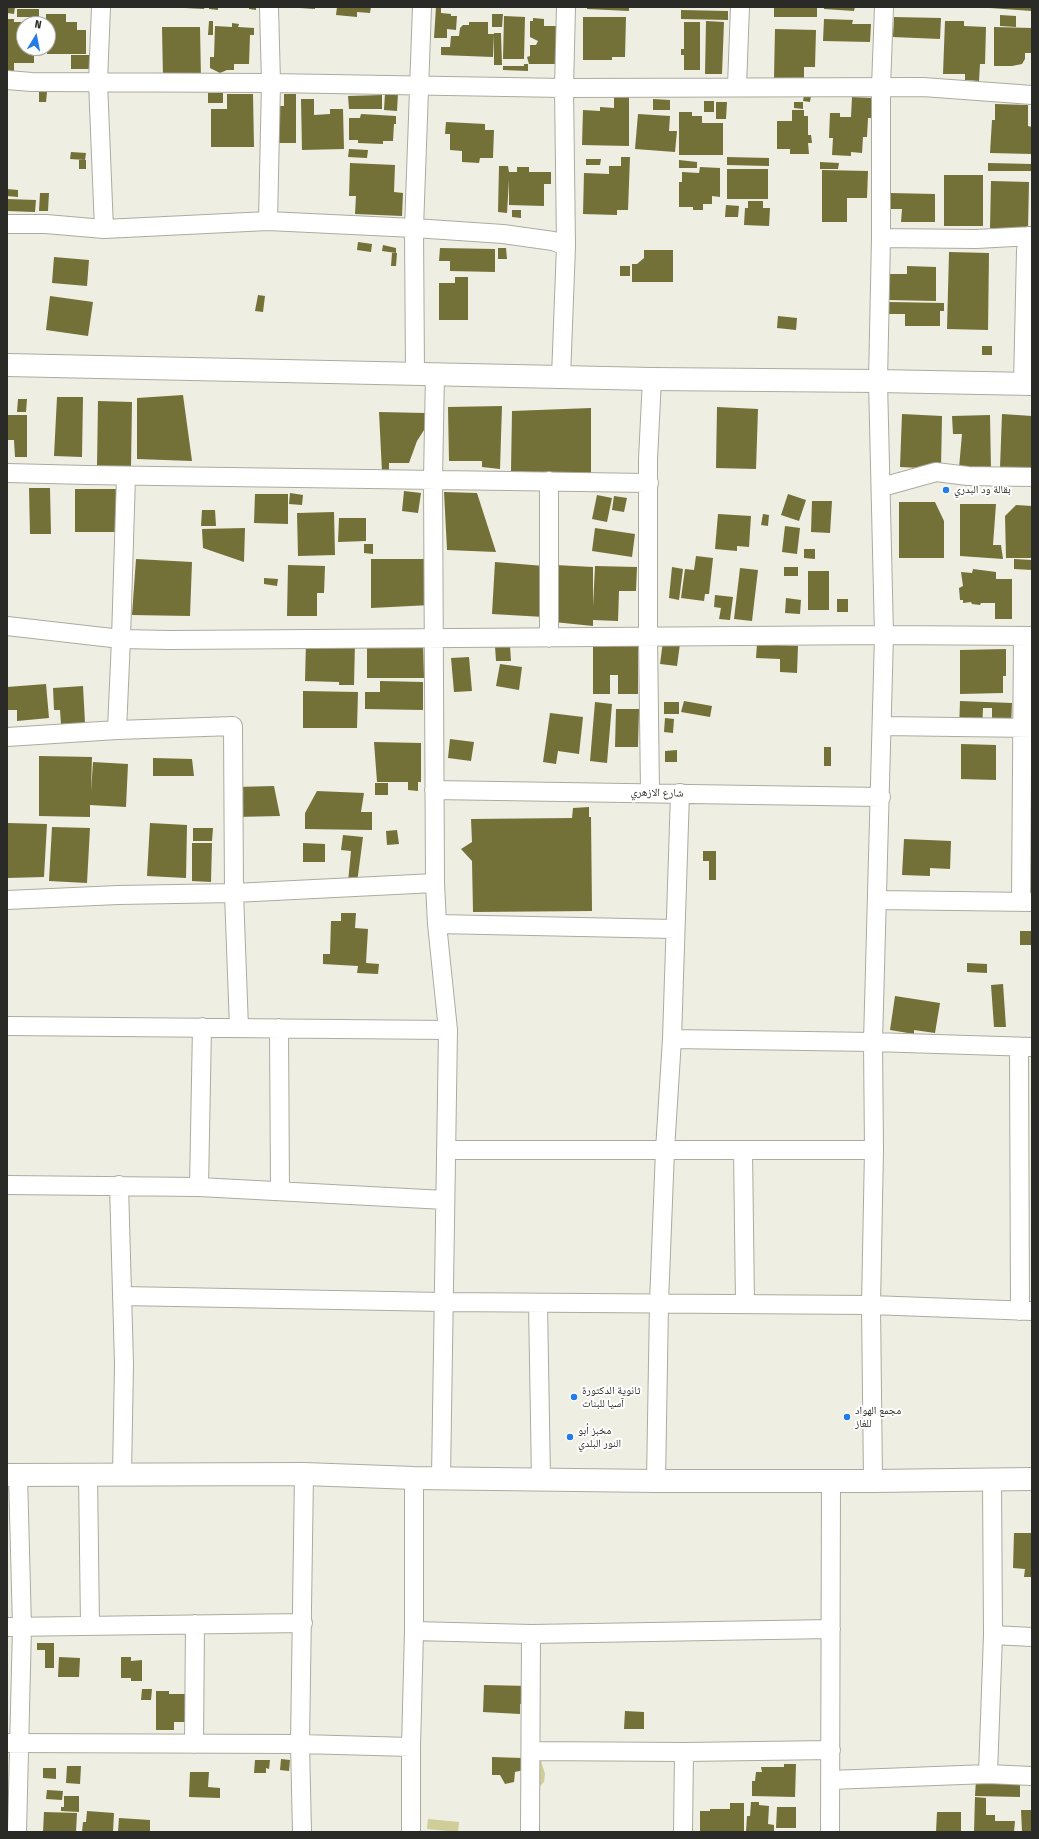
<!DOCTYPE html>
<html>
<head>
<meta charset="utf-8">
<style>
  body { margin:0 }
  #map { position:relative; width:1039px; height:1839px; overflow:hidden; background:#eeeee2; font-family:"Fira Sans Condensed",sans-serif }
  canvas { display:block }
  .frame { position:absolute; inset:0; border:8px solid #2a2a26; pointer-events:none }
  .north { position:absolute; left:16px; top:16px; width:40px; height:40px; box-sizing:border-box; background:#fff; border:1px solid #aaaaa8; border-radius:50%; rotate:10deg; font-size:11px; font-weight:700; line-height:16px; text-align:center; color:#2a2a26 }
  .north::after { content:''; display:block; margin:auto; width:14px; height:18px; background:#247de7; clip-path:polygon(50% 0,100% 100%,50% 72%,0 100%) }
</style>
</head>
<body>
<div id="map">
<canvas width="1039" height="1839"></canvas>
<div class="frame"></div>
<div class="north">N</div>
</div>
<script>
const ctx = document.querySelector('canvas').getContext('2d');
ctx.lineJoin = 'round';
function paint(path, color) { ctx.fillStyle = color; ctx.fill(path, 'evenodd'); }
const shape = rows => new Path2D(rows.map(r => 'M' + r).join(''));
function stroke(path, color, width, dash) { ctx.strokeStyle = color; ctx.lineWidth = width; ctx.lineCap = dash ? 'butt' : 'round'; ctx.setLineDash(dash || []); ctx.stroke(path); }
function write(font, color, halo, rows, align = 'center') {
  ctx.font = font + ' "Fira Sans Condensed","Noto Naskh Arabic",sans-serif'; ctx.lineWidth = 4; ctx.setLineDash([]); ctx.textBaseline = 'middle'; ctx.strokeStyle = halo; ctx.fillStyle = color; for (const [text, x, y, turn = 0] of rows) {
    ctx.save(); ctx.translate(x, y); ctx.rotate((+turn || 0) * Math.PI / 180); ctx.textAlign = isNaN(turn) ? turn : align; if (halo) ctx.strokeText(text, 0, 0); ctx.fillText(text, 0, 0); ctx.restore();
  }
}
paint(shape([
  [532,1754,541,1761,545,1774,544,1782,540,1786,533,1786],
  [428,1819,459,1822,458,1832,427,1829]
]), '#cfcd98');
paint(shape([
  [7,7,15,7,14,14,7,13],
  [185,7,205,7,204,9,185,8],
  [209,7,218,7,218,10,209,9],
  [249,7,256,7,256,10,249,9],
  [300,7,315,7,315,9,300,8],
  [337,7,371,7,370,13,357,12,357,17,336,15],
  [436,7,441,8,441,13,451,14,451,16,457,16,456,30,447,29,447,38,434,38],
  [587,7,629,7,629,11,587,9],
  [774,7,817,7,817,17,774,17],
  [824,7,855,7,854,11,824,9],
  [990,7,1032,7,1032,11,990,8],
  [17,9,39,9,39,17,17,17],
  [681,10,728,11,728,20,681,19],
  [46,14,66,14,66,22,77,22,77,30,86,30,86,54,47,54,48,24,46,24],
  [492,14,503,14,502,27,492,27],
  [1000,15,1016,16,1016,27,1000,26],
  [504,16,525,17,524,59,503,59],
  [583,17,626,17,625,57,612,57,612,60,583,60],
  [894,17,941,18,940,39,893,37],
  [533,18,544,19,544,26,560,26,559,64,529,64,527,57,530,56,530,45,536,45,538,41,530,37,530,21,533,21],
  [7,19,14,19,14,22,34,22,34,24,24,24,24,48,34,48,34,63,14,63,14,71,7,71],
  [824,19,853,20,852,24,871,24,870,42,823,41],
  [209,21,213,21,213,35,208,35],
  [706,21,724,22,722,74,705,74],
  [945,21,964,21,964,26,986,27,985,64,980,64,979,81,965,80,965,74,943,74],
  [469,22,488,22,488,34,494,34,493,57,441,55,441,47,450,47,451,36,459,36,460,28,463,25,469,25],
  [684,22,700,22,700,70,684,70,684,55,681,55,681,49,684,49],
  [232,23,239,24,238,27,254,28,254,35,250,35,249,64,234,64,234,70,227,70,220,73,210,68,210,57,214,57,215,26,232,27],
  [162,27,200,27,201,79,163,79],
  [994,27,1032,28,1032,53,1025,53,1025,59,1022,64,1012,66,994,66],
  [775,29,816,30,815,67,804,67,804,79,774,78],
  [494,33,501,33,502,65,494,65],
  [89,53,95,53,94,69,71,69,71,55,89,55],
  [524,64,528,64,528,71,503,70,503,66,524,66],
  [39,92,47,92,46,102,39,102],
  [208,93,223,93,223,103,208,103],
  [385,93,398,93,397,111,384,110],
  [227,94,253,94,254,147,211,147,211,109,227,109],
  [284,94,296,94,296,143,276,143,277,106,284,106],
  [382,95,382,109,349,109,348,96],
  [614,95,629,96,629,146,582,145,583,110,600,111,600,107,614,108],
  [804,95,811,96,810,102,803,101],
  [852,97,872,98,871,118,868,118,867,137,863,137,862,153,851,152,851,156,832,155,833,138,829,138,830,113,840,113,840,117,851,117],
  [301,99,314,99,314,115,330,114,330,109,343,109,344,149,302,150],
  [653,99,670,100,670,110,653,110],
  [704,101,714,101,714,112,704,112],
  [716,102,727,102,726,119,716,119],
  [794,102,803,102,803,109,794,108],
  [995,104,1028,105,1028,126,1032,127,1032,154,990,153,992,120,995,120],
  [792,110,804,110,804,116,808,116,808,135,811,135,812,143,808,143,809,154,790,154,790,149,777,149,777,121,792,121],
  [679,112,692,112,692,116,702,116,702,123,723,123,723,155,679,155],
  [361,114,396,116,396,124,394,124,393,141,383,141,383,144,358,143,358,140,349,140,349,118,360,118],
  [638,114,670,116,669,131,677,131,675,152,635,149],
  [446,122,485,124,485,130,494,130,493,158,480,158,479,163,462,162,462,151,450,150,450,134,445,134],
  [349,149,368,150,367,158,348,157],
  [71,152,86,153,85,160,70,159],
  [621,157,630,157,628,210,617,210,617,215,583,214,584,173,609,174,609,166,621,166],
  [727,157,769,158,769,166,727,165],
  [586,159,601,159,600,165,586,165],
  [79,160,86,160,86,169,79,169],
  [679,160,697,162,697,168,679,168],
  [820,162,839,163,838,169,820,169],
  [350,163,395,165,394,192,403,193,402,216,355,214,356,196,349,196],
  [988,163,1032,164,1032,171,988,171],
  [499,166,508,166,509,172,517,172,517,167,529,167,529,172,551,172,551,184,544,184,544,206,509,205,509,180,507,213,498,212],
  [700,167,720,168,720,197,712,196,712,204,703,204,703,210,693,210,693,207,679,207,679,182,682,182,682,172,699,173],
  [727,169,768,169,768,199,727,199],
  [822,170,868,171,867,198,847,198,847,222,822,222],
  [944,175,983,175,983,226,944,226],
  [991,181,1029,182,1028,229,990,228],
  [7,189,18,190,18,197,7,196],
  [40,193,49,193,48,211,39,211],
  [890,193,935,194,935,222,901,222,902,209,890,209],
  [7,199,36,200,35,212,7,211],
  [748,201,763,201,763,208,770,208,769,226,744,225,745,208,748,208],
  [726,205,739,206,738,217,725,217],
  [512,210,521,210,521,218,512,217],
  [358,242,372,244,371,252,357,250],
  [383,245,396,248,396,253,382,251],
  [440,248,495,249,495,272,450,271,450,261,439,261],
  [498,248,506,248,507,259,498,259],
  [644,250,673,250,673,282,632,282,632,264,637,264,644,258],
  [949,252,989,253,988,330,947,329],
  [392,253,397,253,396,266,391,266],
  [54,257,89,260,87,286,52,283],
  [620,266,630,266,630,276,620,276],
  [907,266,936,267,936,301,889,300,890,274,907,274],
  [455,277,468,277,468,320,439,320,439,283,455,283],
  [258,295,265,296,263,312,255,311],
  [50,296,93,302,88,336,46,330],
  [889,302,944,303,944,311,940,311,940,326,905,326,905,314,889,314],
  [778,316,797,318,796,330,777,328],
  [982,346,992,346,992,355,982,355],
  [183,395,192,461,137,459,137,398],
  [57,397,83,397,82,457,54,456],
  [18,399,27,399,26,412,17,412],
  [98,401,132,402,131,467,97,467],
  [502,406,500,469,482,467,482,461,449,461,448,407],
  [717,407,758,409,756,469,716,468],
  [591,408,591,475,511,471,512,411],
  [379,412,425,413,426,427,417,441,409,463,389,463,389,471,382,472],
  [902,414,942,416,941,469,900,467],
  [1002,414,1032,416,1032,468,1000,468],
  [7,415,27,415,27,457,15,457,14,440,7,440],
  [990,415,991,470,959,468,962,434,953,434,952,416],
  [29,488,50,488,51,534,30,534],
  [75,489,117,489,117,532,75,532],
  [404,491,421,493,418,513,402,511],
  [444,492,477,493,496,552,447,550],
  [290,493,303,495,302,505,289,504],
  [255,494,288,494,288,524,254,523],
  [788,494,806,500,799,521,781,515],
  [597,495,612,498,607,522,592,519],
  [614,496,627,498,624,512,612,510],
  [812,501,832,501,830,533,811,532],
  [899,502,935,502,944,521,944,558,899,558],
  [960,504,996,504,993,545,1001,545,1003,559,960,556],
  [1016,505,1032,506,1032,558,1006,558,1005,516],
  [202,510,215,510,216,526,201,526],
  [334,512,335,555,298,556,297,513],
  [718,514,751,516,749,547,737,546,737,551,715,549],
  [763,514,769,515,768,526,761,525],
  [339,518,366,518,366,541,338,542],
  [785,526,800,528,797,554,782,552],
  [245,528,244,562,203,548,202,529],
  [595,528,635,534,632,557,592,551],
  [364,544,373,544,373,554,364,553],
  [804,549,815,549,815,559,804,558],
  [696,556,713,558,709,594,705,594,704,601,681,598,685,569,694,570],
  [136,559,192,562,190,616,132,615],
  [371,559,427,559,431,605,371,608],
  [1014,559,1032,560,1032,570,1014,569],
  [495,562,544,566,544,617,492,614],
  [288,565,325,566,324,593,317,593,317,616,287,616],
  [555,565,593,567,593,607,595,566,637,567,636,591,619,591,618,621,593,620,593,626,554,622],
  [672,567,683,569,679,600,669,598],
  [784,567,798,567,798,576,784,576],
  [740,568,758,570,752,621,734,619],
  [973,569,996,572,996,579,1012,579,1012,619,995,619,995,603,981,603,980,605,972,604,971,602,963,603,963,600,960,600,959,588,963,586,961,572,972,573],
  [808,571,829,571,829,610,808,610],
  [264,578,278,579,277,586,264,584],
  [715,595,733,597,730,620,719,619,721,608,714,607],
  [786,598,801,600,800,614,785,613],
  [837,599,848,599,848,612,837,612],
  [423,639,424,678,367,678,367,640],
  [593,641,638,641,638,694,618,694,618,675,610,675,610,694,593,694],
  [663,641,680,644,677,666,660,664],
  [306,642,355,642,354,685,339,685,339,682,305,681],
  [757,644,798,646,797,673,780,672,780,659,756,658],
  [495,646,510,646,511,661,496,661],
  [1006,649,1006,676,1003,676,1003,693,960,694,960,650],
  [469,657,472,691,454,692,451,658],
  [500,664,522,667,519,690,496,686],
  [380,681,423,682,423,710,365,709,365,692,380,692],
  [46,684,49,718,17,721,17,710,7,710,7,687],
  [83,686,85,723,61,724,60,710,54,710,53,688],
  [303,691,358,692,357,728,303,728],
  [684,701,712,706,710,717,681,712],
  [960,701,1012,703,1011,727,992,726,992,708,983,708,982,731,959,731],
  [595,702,612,704,607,763,590,761],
  [664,702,679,702,679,714,664,714],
  [616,709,639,709,638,747,615,747],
  [550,713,583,717,579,754,558,751,556,764,543,762],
  [665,718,674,719,673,733,664,732],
  [450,739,474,742,471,761,448,758],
  [374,742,421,743,421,782,418,782,418,791,408,790,408,782,377,782],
  [961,744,996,745,996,780,961,779],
  [824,747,831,747,831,766,824,766],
  [677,750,677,762,665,762,665,751],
  [39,756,92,757,91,792,93,762,128,764,126,807,90,805,90,817,39,816],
  [153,758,192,759,194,776,153,776],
  [375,783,388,783,388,795,375,795],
  [274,786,280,816,236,817,236,787],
  [317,791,364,793,361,812,372,812,372,830,305,829,305,813],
  [589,807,589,817,591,817,592,911,473,912,472,861,461,849,472,842,471,819,572,818,573,808],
  [7,823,47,824,44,877,7,878],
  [150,823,187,825,186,878,147,876],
  [52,827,90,828,87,883,49,881],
  [193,828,213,828,212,841,193,841],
  [397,830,399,844,387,845,386,831],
  [343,835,363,837,357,883,348,882,351,851,341,850],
  [904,839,951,841,950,869,930,868,930,876,902,875],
  [192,843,212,843,211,882,192,881],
  [303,843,325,844,325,862,303,862],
  [703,851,716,851,716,880,709,880,709,861,703,861],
  [341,913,356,913,355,928,368,929,366,963,379,964,378,974,357,973,358,966,323,964,323,954,330,954,331,921,341,921],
  [1020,931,1032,931,1032,945,1020,945],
  [967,963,987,964,987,973,967,972],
  [1003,984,1006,1027,994,1027,991,985],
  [895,996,940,1003,935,1033,914,1030,914,1034,890,1030],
  [1014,1533,1032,1533,1032,1577,1024,1577,1025,1569,1013,1568],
  [37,1643,54,1643,54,1668,45,1668,45,1650,37,1650],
  [59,1657,80,1658,79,1677,58,1677],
  [121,1657,131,1657,131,1661,142,1660,142,1681,131,1681,131,1678,121,1678],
  [484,1685,529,1686,528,1704,520,1704,520,1714,483,1712],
  [142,1689,152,1689,151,1700,141,1700],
  [156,1691,169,1691,169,1694,191,1694,191,1722,174,1722,174,1730,156,1730],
  [625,1711,644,1712,644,1729,624,1729],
  [492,1757,522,1758,524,1770,515,1772,514,1782,505,1784,500,1775,492,1775],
  [281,1759,290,1760,289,1771,280,1770],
  [255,1760,270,1760,269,1769,266,1768,266,1773,254,1773],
  [784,1764,796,1764,795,1797,752,1796,752,1781,755,1781,756,1772,762,1772,761,1767,784,1767],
  [67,1766,81,1766,80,1784,66,1783],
  [43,1768,56,1768,56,1779,43,1778],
  [190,1772,209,1772,208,1787,220,1788,220,1798,189,1797],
  [976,1780,1020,1781,1020,1797,975,1796],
  [47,1790,63,1791,62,1800,46,1799],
  [64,1796,79,1796,79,1812,61,1811,61,1807,64,1807],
  [975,1797,986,1798,986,1815,995,1815,995,1821,1015,1821,1014,1832,974,1832],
  [751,1802,759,1802,759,1805,769,1806,768,1824,774,1825,774,1832,746,1832,747,1816,750,1816],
  [730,1803,744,1803,744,1832,700,1832,700,1811,710,1811,710,1809,730,1809],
  [777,1807,796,1807,796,1828,776,1828],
  [1021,1810,1032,1810,1032,1832,1022,1832],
  [87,1811,114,1813,113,1832,82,1832,83,1822,86,1822],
  [44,1812,77,1813,76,1832,43,1832],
  [937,1812,961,1812,961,1832,936,1832],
  [119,1818,150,1820,150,1832,118,1832]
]), '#737038');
const street = shape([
  [101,7,98,82,104,229],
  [7,80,32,82,271,83,564,88,923,87,1032,95],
  [737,86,740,7],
  [268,221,271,83,269,7],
  [7,224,46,224,104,229,268,221,414,228,503,234,553,241,566,246],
  [881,238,976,239,1032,236],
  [415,374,414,228,422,7],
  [435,374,433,479,435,883,437,924,448,1030,441,1478],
  [561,377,566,246,564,88,566,7],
  [1023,384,1026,251,1028,236],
  [7,473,87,475,649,483],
  [882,487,936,472,968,476,1032,477],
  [7,626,121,639,170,640,884,635,1032,636],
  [549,638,549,481],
  [882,726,1032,728],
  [117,730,121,639,126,476],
  [7,737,117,730,233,726,234,893,239,1028],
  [434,790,881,797],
  [650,792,648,637,648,459,652,379],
  [7,900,118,895,234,893,435,883],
  [877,900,1032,902],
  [1021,902,1023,636],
  [437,924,675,929],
  [7,1026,448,1030],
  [279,1028,280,1191],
  [672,1039,873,1042,1032,1047],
  [1019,1047,1020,1311],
  [446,1150,874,1150],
  [743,1150,745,1304],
  [7,1185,199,1187,445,1200],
  [119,1185,124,1364,122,1474],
  [199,1187,202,1027],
  [122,1296,443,1302,871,1305,1032,1311],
  [538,1303,541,1479],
  [88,1474,90,1626],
  [656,1481,659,1303,665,1150,672,1039,680,793],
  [873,1481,871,1305,874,1150,873,1042,884,635,878,381,881,238,881,87,884,7],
  [7,1627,303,1623],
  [414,1631,531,1634,831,1629],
  [993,1635,1032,1637],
  [7,1743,300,1744,411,1747],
  [194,1744,195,1624],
  [531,1751,684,1752,831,1750],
  [988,1774,993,1635,992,1479],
  [830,1780,988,1774,1032,1776],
  [17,1832,22,1627,18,1475],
  [302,1832,300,1744,304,1474],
  [411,1832,411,1747,414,1631,414,1478],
  [530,1832,531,1634],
  [683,1832,684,1752],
  [830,1832,831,1481]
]);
const secondary = shape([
  [7,365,652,379,878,381,1032,384],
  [7,1475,304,1474,414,1478,656,1481,873,1481,1032,1479]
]);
stroke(street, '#acaba0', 20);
stroke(secondary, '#acaba0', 24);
stroke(street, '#fff', 18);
stroke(secondary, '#fff', 22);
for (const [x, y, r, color] of [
  [946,490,4,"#247de7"],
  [574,1397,4,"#247de7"],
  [847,1417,4,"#247de7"],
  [570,1437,4,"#247de7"]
]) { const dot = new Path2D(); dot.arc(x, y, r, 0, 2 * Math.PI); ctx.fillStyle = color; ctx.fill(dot); stroke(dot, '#fff', 1.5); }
write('11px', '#2a2a26', '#fff', [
  ["بقالة ود البدري",954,490],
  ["ثانوية الدكتورة",582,1391],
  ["آسيا للبنات",582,1404],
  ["مجمع الهواد",855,1411],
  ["للغاز",855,1424],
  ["مخبز أبو",578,1431],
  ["النور البلدي",578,1444]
], 'left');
write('11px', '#2a2a26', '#fff', [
  ["شارع الازهري",657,793,1]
]);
</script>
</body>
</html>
